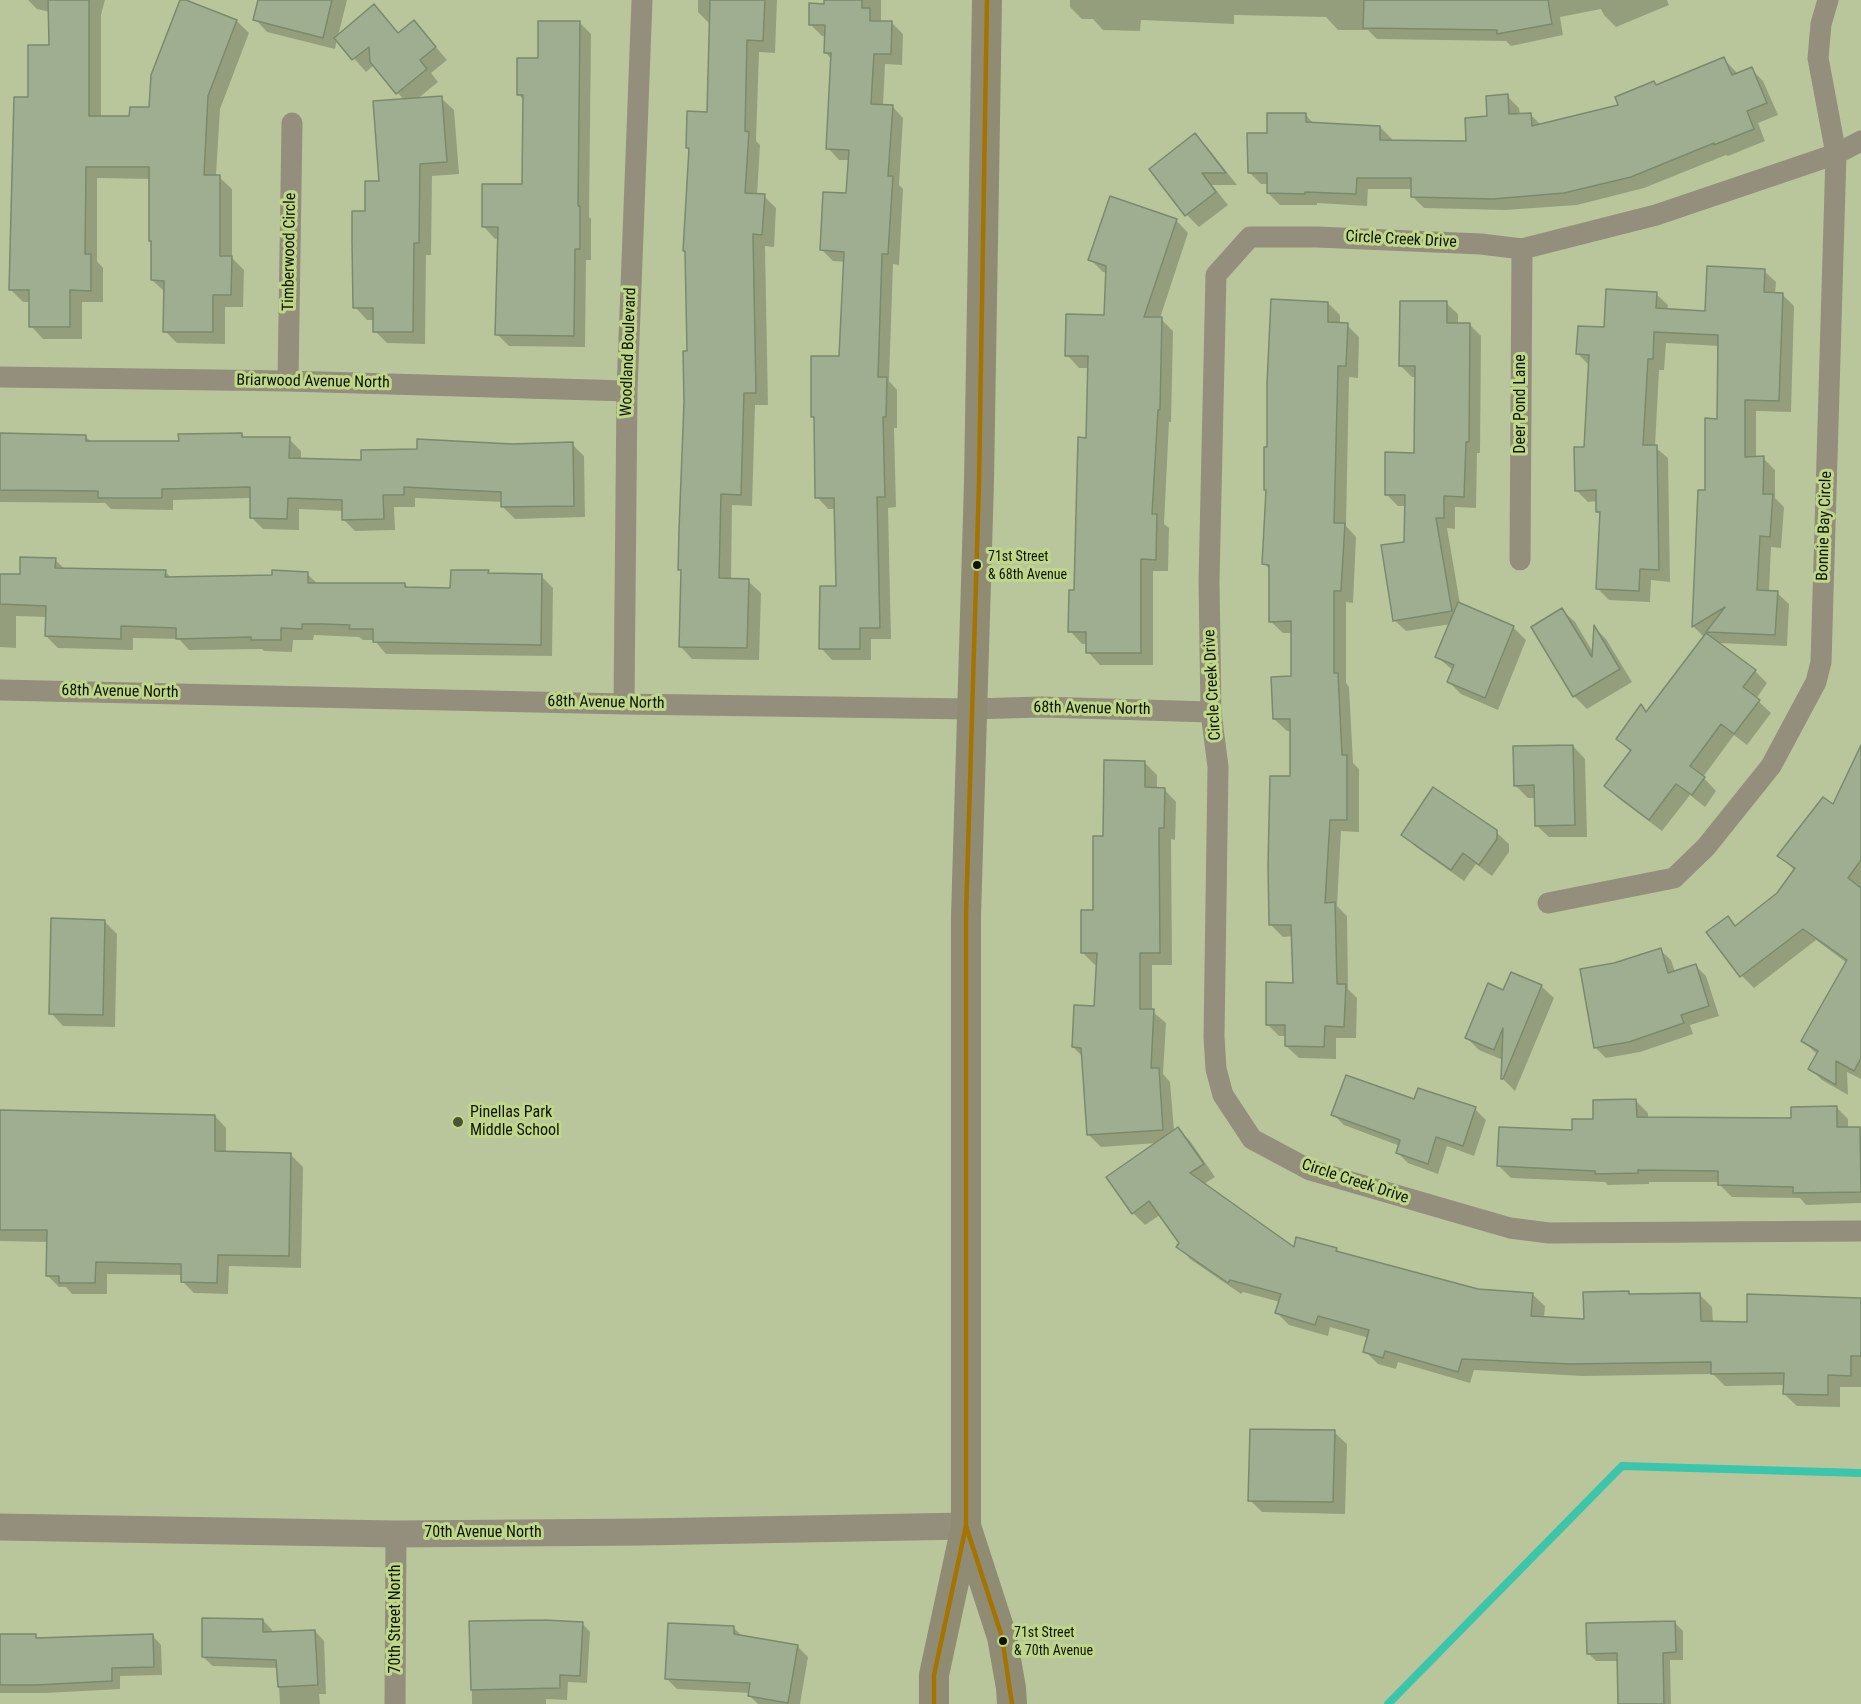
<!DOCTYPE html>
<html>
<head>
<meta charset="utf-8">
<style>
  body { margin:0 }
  canvas { display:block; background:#b9c69c }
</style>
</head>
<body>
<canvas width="1861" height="1704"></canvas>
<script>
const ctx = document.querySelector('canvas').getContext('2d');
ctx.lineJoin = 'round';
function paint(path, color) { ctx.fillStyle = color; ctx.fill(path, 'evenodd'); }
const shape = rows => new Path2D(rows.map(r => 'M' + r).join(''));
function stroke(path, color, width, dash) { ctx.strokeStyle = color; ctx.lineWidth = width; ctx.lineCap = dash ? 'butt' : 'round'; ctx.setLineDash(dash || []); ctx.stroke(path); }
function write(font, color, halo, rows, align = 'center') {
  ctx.font = font + ' "Roboto Condensed",sans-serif'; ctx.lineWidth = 6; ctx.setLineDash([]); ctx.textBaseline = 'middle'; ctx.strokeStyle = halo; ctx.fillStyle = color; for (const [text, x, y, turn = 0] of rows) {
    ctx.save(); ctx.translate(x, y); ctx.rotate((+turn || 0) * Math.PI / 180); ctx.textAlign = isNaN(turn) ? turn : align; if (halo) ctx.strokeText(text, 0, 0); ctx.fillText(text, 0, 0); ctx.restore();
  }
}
paint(shape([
  [28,0,105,0,101,15,101,118,131,118,150,109,182,0,237,21,249,33,220,109,216,176,219,177,232,189,232,258,244,270,243,307,225,307,225,344,177,343,165,331,165,292,152,280,150,179,97,178,97,261,103,268,103,302,82,302,82,339,43,339,31,326,31,302,23,302,10,289,30,98,50,46,50,12,37,9],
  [260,0,347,0,338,36,374,6,399,34,414,22,447,60,431,73,438,82,416,100,441,98,454,110,459,174,432,176,431,255,426,255,425,344,387,343,375,331,375,320,367,320,355,307,367,212,380,182,404,100,374,65,366,72,337,39,335,49,267,32,255,19],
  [698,0,777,0,775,53,759,52,756,141,760,145,757,195,764,196,776,208,774,247,765,246,768,405,755,405,752,506,732,505,731,580,748,581,761,593,759,660,692,659,680,646,682,572,680,570,688,352,690,150,688,147,708,114,711,25,698,12],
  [825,0,881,0,881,22,892,23,903,34,902,65,885,64,883,106,892,106,903,118,899,185,903,189,899,265,893,264,889,381,897,390,897,428,894,428,896,507,888,508,891,639,871,639,871,660,832,660,821,648,837,588,836,509,828,509,817,497,815,419,812,416,841,358,845,262,833,261,822,250,848,195,850,160,839,160,828,148,832,60,826,53,826,36,822,36,810,24,825,5],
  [1070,0,1667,0,1669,5,1616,27,1604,15,1601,9,1560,17,1563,35,1511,46,1506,41,1377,39,1368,30,1338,30,1326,17,1234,15,1234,24,1141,20,1140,31,1103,30,1093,19,1082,19,1070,7],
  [580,23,591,34,589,217,591,219,591,260,586,260,585,347,509,346,497,334,499,238,495,239,484,227,524,186,524,100,518,94,540,59],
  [1724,59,1738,74,1751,69,1763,81,1778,115,1758,123,1765,141,1728,156,1726,155,1644,188,1577,205,1505,210,1424,208,1412,196,1412,189,1368,189,1367,206,1317,203,1317,205,1280,205,1268,193,1268,184,1261,184,1249,172,1268,134,1305,114,1314,124,1380,127,1392,139,1392,142,1468,142,1507,96,1519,108,1520,115,1531,115,1541,125,1621,106,1657,86],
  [1195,135,1207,147,1237,185,1212,185,1228,205,1199,227,1187,215],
  [1176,220,1188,233,1160,318,1173,331,1171,422,1169,422,1164,524,1169,528,1168,571,1153,571,1153,665,1100,665,1088,652,1088,644,1082,644,1070,631,1076,591,1087,439,1089,368,1079,368,1067,355,1106,317,1107,273,1103,272,1090,259],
  [1764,271,1776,282,1775,294,1782,294,1794,306,1791,412,1756,411,1756,458,1763,458,1775,470,1775,498,1784,507,1781,548,1771,547,1769,592,1777,593,1789,604,1787,646,1717,643,1755,671,1767,683,1756,699,1771,713,1747,745,1734,735,1703,777,1716,791,1705,807,1690,795,1662,831,1618,798,1606,786,1631,752,1617,738,1641,707,1647,712,1704,637,1693,626,1699,492,1706,492,1718,420,1720,346,1666,343,1664,370,1659,370,1655,447,1668,458,1670,582,1651,580,1650,602,1609,600,1597,588,1601,515,1598,512,1597,501,1588,502,1576,490,1586,448,1590,366,1578,354,1606,329,1656,294,1668,305,1667,311,1706,313],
  [1328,303,1340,315,1340,324,1347,325,1359,337,1358,378,1349,377,1346,526,1356,537,1353,603,1346,602,1346,683,1349,687,1353,763,1359,769,1359,832,1341,831,1337,906,1347,916,1348,989,1357,998,1356,1038,1336,1038,1336,1059,1299,1058,1286,1046,1287,1036,1279,1036,1267,1024,1295,984,1293,936,1283,937,1271,925,1291,778,1291,731,1287,731,1274,719,1292,677,1292,633,1283,633,1270,621,1270,570,1264,563,1267,492,1265,489,1268,449],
  [1446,303,1458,314,1458,324,1470,325,1481,336,1480,453,1477,453,1476,508,1455,507,1455,529,1447,528,1460,604,1513,627,1526,640,1498,710,1461,694,1449,682,1454,671,1437,657,1451,624,1406,631,1394,620,1405,543,1406,506,1398,506,1386,494,1416,454,1416,377,1412,377,1401,366],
  [0,434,85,436,92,443,180,443,241,434,245,438,289,439,301,451,301,460,363,462,512,445,572,444,584,456,585,517,515,519,503,507,503,502,415,498,415,507,394,507,395,530,355,531,343,519,343,511,299,509,299,530,263,529,251,517,252,498,173,500,173,510,111,509,105,503,0,502],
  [55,560,65,569,165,571,172,579,307,574,318,584,405,584,409,589,452,590,488,572,491,575,541,576,553,588,552,656,386,654,374,640,363,640,359,637,314,635,313,640,293,640,292,652,264,651,262,649,189,650,179,639,133,638,133,650,58,648,46,636,47,617,16,616,16,648,0,647,0,575,21,575],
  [1562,610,1575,622,1594,654,1595,628,1606,639,1632,682,1587,709,1574,696],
  [1573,746,1585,759,1587,837,1549,837,1536,825,1536,798,1528,798,1515,785],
  [1861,758,1861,1079,1847,1072,1848,1095,1822,1080,1810,1068,1818,1055,1803,1041,1847,963,1816,940,1754,988,1742,976,1727,918,1736,927,1778,895,1795,871,1779,855,1834,807],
  [1145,763,1157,775,1157,789,1164,789,1176,802,1175,840,1171,839,1172,965,1152,965,1152,1011,1166,1023,1163,1074,1170,1082,1174,1131,1178,1129,1190,1141,1215,1177,1204,1184,1295,1249,1336,1249,1340,1253,1478,1291,1532,1294,1545,1306,1544,1318,1586,1320,1628,1293,1631,1296,1700,1295,1712,1307,1713,1323,1748,1323,1861,1298,1861,1387,1840,1387,1840,1407,1797,1406,1784,1394,1785,1385,1725,1386,1713,1374,1583,1376,1474,1370,1470,1383,1398,1362,1396,1369,1378,1364,1365,1351,1369,1338,1330,1327,1328,1336,1289,1325,1277,1313,1280,1302,1243,1292,1241,1294,1190,1259,1178,1246,1180,1243,1160,1215,1145,1225,1133,1213,1157,1143,1101,1147,1089,1135,1083,1057,1073,1047,1095,1008,1098,965,1095,965,1082,952,1094,912,1104,837],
  [1496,832,1509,844,1509,852,1492,876,1476,864,1464,881,1416,847,1403,835],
  [104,921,117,934,115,1027,63,1026,51,1013],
  [1660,950,1671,960,1675,972,1695,965,1706,976,1719,1016,1690,1025,1693,1034,1640,1052,1606,1058,1595,1047,1614,965],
  [1541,986,1554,998,1515,1091,1502,1078,1503,1060,1479,1050,1466,1037,1504,992],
  [1415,1101,1475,1109,1486,1120,1474,1156,1447,1146,1438,1174,1408,1163,1397,1152,1400,1146,1344,1125,1333,1114],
  [1636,1101,1648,1113,1648,1119,1793,1119,1836,1107,1848,1119,1848,1129,1859,1128,1861,1130,1861,1203,1806,1205,1800,1198,1732,1197,1720,1185,1720,1182,1649,1182,1649,1184,1608,1185,1605,1182,1511,1178,1499,1166],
  [0,1112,215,1116,226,1128,226,1153,291,1155,303,1167,301,1268,229,1266,228,1294,194,1293,182,1281,182,1275,107,1274,107,1294,72,1294,66,1287,59,1287,47,1275,48,1242,0,1241],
  [1334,1432,1347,1444,1345,1514,1262,1512,1250,1500],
  [263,1620,272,1630,272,1633,315,1631,324,1641,326,1694,319,1694,320,1704,280,1704,278,1668,213,1666,203,1657],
  [471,1623,582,1623,590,1632,587,1683,568,1682,567,1700,546,1699,546,1704,472,1704],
  [1675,1623,1683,1631,1683,1660,1670,1660,1671,1704,1619,1704,1619,1661,1596,1661,1588,1653],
  [733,1627,743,1637,798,1647,808,1657,800,1704,758,1704,749,1695,750,1693,677,1689,666,1678],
  [0,1636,36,1636,40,1640,153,1636,161,1645,162,1675,120,1676,120,1689,46,1693,0,1693]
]), '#0003');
stroke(shape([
  [1388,1704,1622,1466,1861,1473]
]), '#3cc5ab', 8);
const building = shape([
  [48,0,89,0,89,116,129,116,130,107,149,107,151,75,180,0,186,0,237,20,208,96,204,175,220,175,220,256,232,256,231,295,213,295,213,332,163,332,164,281,151,280,151,241,149,241,149,167,86,167,85,254,91,254,91,291,70,290,70,327,29,327,29,290,9,290,14,97,28,97,28,45,49,45,48,0],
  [258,0,332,0,323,38,253,20,258,0],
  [710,0,765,0,763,41,747,40,745,131,749,132,745,193,765,194,762,235,753,234,756,393,744,393,741,495,721,494,719,578,749,579,747,648,679,647,681,570,678,570,679,530,684,402,683,351,687,351,685,251,683,251,689,148,686,148,687,111,707,112,710,0],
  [824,0,862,0,862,8,870,8,870,21,892,21,891,54,874,54,871,104,893,105,888,176,893,176,888,254,882,254,878,377,887,377,886,417,883,417,885,497,877,497,880,628,860,628,860,649,819,649,820,586,836,586,834,498,815,498,814,417,811,417,811,356,839,356,844,252,820,250,823,192,846,193,849,150,826,149,831,53,824,53,825,25,809,25,809,3,824,4,824,0],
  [1364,0,1548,0,1552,24,1497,34,1497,30,1363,28,1364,0],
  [374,4,398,33,414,20,436,47,420,60,427,69,396,94,370,62,369,47,352,60,334,38,374,4],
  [538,21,580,21,578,206,580,206,580,249,575,249,574,336,495,335,498,227,482,227,482,184,522,184,523,95,517,95,517,58,538,58,538,21],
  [1724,57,1732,75,1752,67,1767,103,1747,111,1754,129,1714,145,1714,143,1631,177,1564,193,1493,199,1411,197,1411,178,1357,178,1356,194,1305,192,1305,194,1267,193,1267,173,1248,173,1247,133,1267,133,1267,113,1306,113,1306,122,1380,126,1380,140,1466,141,1465,118,1487,116,1486,96,1508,94,1509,114,1531,113,1532,126,1618,105,1615,97,1654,81,1656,85,1724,57],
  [442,96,447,162,420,164,419,243,414,243,413,332,373,332,373,308,353,308,352,243,352,211,365,211,365,181,379,181,373,101,442,96],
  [1195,133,1226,173,1202,173,1216,192,1185,216,1149,169,1195,133],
  [1110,196,1177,219,1144,317,1162,317,1160,410,1158,410,1152,514,1157,514,1156,560,1141,559,1141,653,1086,653,1086,632,1068,632,1069,590,1074,590,1078,437,1086,438,1088,356,1065,356,1066,314,1104,315,1106,266,1088,260,1110,196],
  [1707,266,1765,269,1764,292,1783,293,1779,401,1745,400,1745,457,1764,456,1763,494,1773,494,1770,537,1760,536,1757,590,1778,591,1775,635,1706,632,1725,607,1692,627,1698,490,1705,490,1705,418,1717,419,1718,335,1654,332,1653,359,1648,359,1643,445,1657,445,1659,570,1640,569,1639,591,1596,589,1600,512,1596,512,1596,490,1575,491,1574,447,1584,447,1589,355,1576,354,1578,326,1604,327,1606,289,1657,292,1656,308,1705,311,1707,266],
  [1271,299,1328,302,1328,322,1348,323,1346,366,1338,366,1334,523,1345,523,1341,591,1334,591,1334,673,1338,673,1342,755,1347,755,1347,820,1330,820,1325,903,1335,902,1337,984,1346,984,1344,1027,1325,1026,1324,1047,1285,1046,1285,1025,1266,1025,1266,982,1293,983,1291,925,1269,925,1268,865,1270,776,1290,776,1290,719,1273,719,1271,677,1291,676,1291,621,1269,622,1269,565,1262,564,1266,490,1264,490,1264,447,1267,447,1267,384,1271,299],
  [1400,301,1447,301,1447,323,1470,323,1469,442,1466,442,1464,497,1444,496,1444,518,1436,518,1452,611,1393,621,1381,545,1404,542,1405,495,1385,495,1385,452,1414,453,1415,366,1399,366,1400,301],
  [0,433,86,435,86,441,179,441,178,434,242,433,242,437,290,437,289,458,361,460,361,450,417,449,417,439,512,444,573,442,574,506,501,507,501,492,404,487,404,495,383,495,384,519,342,520,342,500,288,498,287,519,250,518,250,487,162,489,162,498,98,498,98,491,0,490,0,433],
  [20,557,56,558,55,568,166,570,165,577,272,575,272,570,308,572,308,583,405,583,405,587,450,588,451,570,489,570,488,573,542,574,541,645,373,642,373,629,349,629,350,625,324,624,302,624,302,629,281,628,281,640,251,640,251,637,176,639,176,628,121,626,121,639,45,636,46,606,0,604,0,574,20,574,20,557],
  [1458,602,1514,626,1485,698,1447,682,1454,665,1435,657,1458,602],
  [1562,608,1592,657,1594,625,1620,669,1573,697,1531,627,1562,608],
  [1706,633,1756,670,1743,687,1760,700,1734,734,1721,724,1690,766,1705,777,1692,795,1676,784,1649,820,1604,786,1631,750,1616,739,1641,704,1646,712,1706,633],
  [1573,745,1575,825,1535,826,1534,785,1514,786,1513,746,1573,745],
  [1861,745,1861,860,1848,878,1861,888,1861,1058,1854,1071,1836,1061,1836,1085,1808,1069,1818,1051,1801,1041,1847,960,1803,929,1740,977,1706,932,1728,916,1735,926,1777,893,1795,868,1777,856,1823,797,1833,804,1861,745],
  [1104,760,1145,761,1145,787,1165,788,1164,828,1159,828,1160,953,1140,953,1140,1009,1154,1009,1151,1068,1159,1068,1163,1130,1087,1135,1081,1048,1072,1047,1074,1005,1094,1006,1097,953,1081,953,1081,910,1093,910,1093,836,1103,836,1104,760],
  [1433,787,1497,830,1497,839,1479,865,1463,853,1451,870,1401,835,1433,787],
  [51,918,105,920,103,1015,49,1014,51,918],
  [1661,948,1668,973,1696,964,1709,1006,1681,1015,1684,1023,1629,1042,1594,1048,1580,969,1614,963,1661,948],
  [1511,972,1542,985,1503,1079,1501,1079,1503,1028,1494,1050,1465,1038,1488,983,1503,990,1511,972],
  [1346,1075,1414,1099,1418,1088,1476,1107,1463,1146,1436,1137,1428,1164,1396,1153,1400,1140,1331,1115,1346,1075],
  [1636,1099,1637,1117,1791,1118,1791,1107,1837,1106,1837,1127,1860,1127,1861,1192,1793,1193,1793,1187,1718,1185,1718,1171,1638,1170,1638,1173,1595,1174,1595,1171,1497,1166,1499,1127,1572,1130,1572,1119,1593,1119,1593,1100,1636,1099],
  [0,1110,215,1115,215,1151,291,1153,289,1256,218,1255,217,1283,181,1282,181,1264,96,1262,95,1283,59,1283,59,1276,46,1276,47,1230,0,1230,0,1110],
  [1178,1127,1204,1164,1190,1173,1294,1247,1296,1237,1337,1248,1336,1251,1478,1289,1533,1293,1531,1316,1584,1319,1583,1292,1629,1291,1629,1294,1700,1293,1701,1321,1747,1322,1747,1294,1861,1298,1861,1356,1851,1356,1851,1376,1828,1375,1828,1395,1783,1394,1784,1373,1711,1374,1711,1362,1569,1364,1462,1359,1458,1372,1385,1351,1383,1358,1363,1352,1369,1330,1318,1316,1315,1325,1275,1313,1281,1294,1230,1280,1228,1283,1176,1247,1179,1243,1149,1201,1132,1214,1106,1177,1178,1127],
  [1250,1429,1335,1430,1333,1502,1248,1501,1250,1429],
  [202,1618,263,1619,263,1632,315,1630,318,1685,278,1687,276,1660,202,1657,202,1618],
  [544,1620,583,1622,580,1676,560,1675,560,1688,471,1690,469,1621,544,1620],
  [1675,1621,1676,1652,1663,1653,1664,1704,1618,1704,1617,1653,1587,1654,1586,1623,1675,1621],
  [668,1623,734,1626,734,1634,798,1645,788,1703,748,1696,750,1683,665,1679,668,1623],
  [0,1634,36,1634,36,1638,153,1634,154,1667,112,1668,112,1681,36,1685,0,1685,0,1634]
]);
paint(building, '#9fae90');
stroke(building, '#7a8a6c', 1.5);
stroke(shape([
  [1861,141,1836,154,1656,215,1522,249,1481,244,1317,237,1250,237,1216,275,1209,581,1211,712,1218,767,1214,1037,1216,1069,1223,1095,1252,1139,1310,1170,1510,1228,1549,1233,1861,1231],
  [0,377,288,381,627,391],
  [288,381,292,123],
  [1520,560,1522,249],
  [0,690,624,704,971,709,1042,707,1211,712],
  [624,704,627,391,642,0],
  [1548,903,1674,878,1706,847,1771,766,1816,682,1821,662,1836,154,1818,58,1821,24,1828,0],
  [395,1704,396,1534]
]), '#948f7c', 21);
stroke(shape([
  [0,1527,396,1534,642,1532,966,1526]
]), '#948f7c', 27);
stroke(shape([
  [966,1526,1002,1637,1011,1688,1012,1704],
  [934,1704,934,1675,966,1526,966,916,979,482,987,0]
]), '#908c74', 30);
stroke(shape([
  [966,1526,1002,1637,1012,1704],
  [934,1704,934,1675,966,1526,966,916,979,482,987,0]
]), '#a57300', 4.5);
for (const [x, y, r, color] of [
  [977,565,5,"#0e1500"],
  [458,1122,6,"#4a5337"],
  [1003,1641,5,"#0e1500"]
]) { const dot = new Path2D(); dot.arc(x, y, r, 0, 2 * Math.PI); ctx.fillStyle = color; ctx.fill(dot); stroke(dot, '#c0d78b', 2); }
write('14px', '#0e1500', '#c0d78b', [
  ["71st Street",988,557],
  ["& 68th Avenue",988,575],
  ["71st Street",1014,1633],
  ["& 70th Avenue",1014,1651]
], 'left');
write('16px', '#0e1500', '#c0d78b', [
  ["Circle Creek Drive",1401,240,3],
  ["Timberwood Circle",290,252,-89],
  ["Woodland Boulevard",629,352,-88],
  ["Briarwood Avenue North",313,382,1],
  ["Deer Pond Lane",1521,404,-90],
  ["Bonnie Bay Circle",1825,526,-88],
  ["Circle Creek Drive",1213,685,-93],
  ["68th Avenue North",120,692,1],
  ["68th Avenue North",606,703,1],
  ["68th Avenue North",1092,709,1],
  ["Circle Creek Drive",1355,1182,18],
  ["70th Avenue North",483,1533],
  ["70th Street North",396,1619,-90]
]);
write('16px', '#0e1500', '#c0d78b', [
  ["Pinellas Park",470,1113],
  ["Middle School",470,1131]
], 'left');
</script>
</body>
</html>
